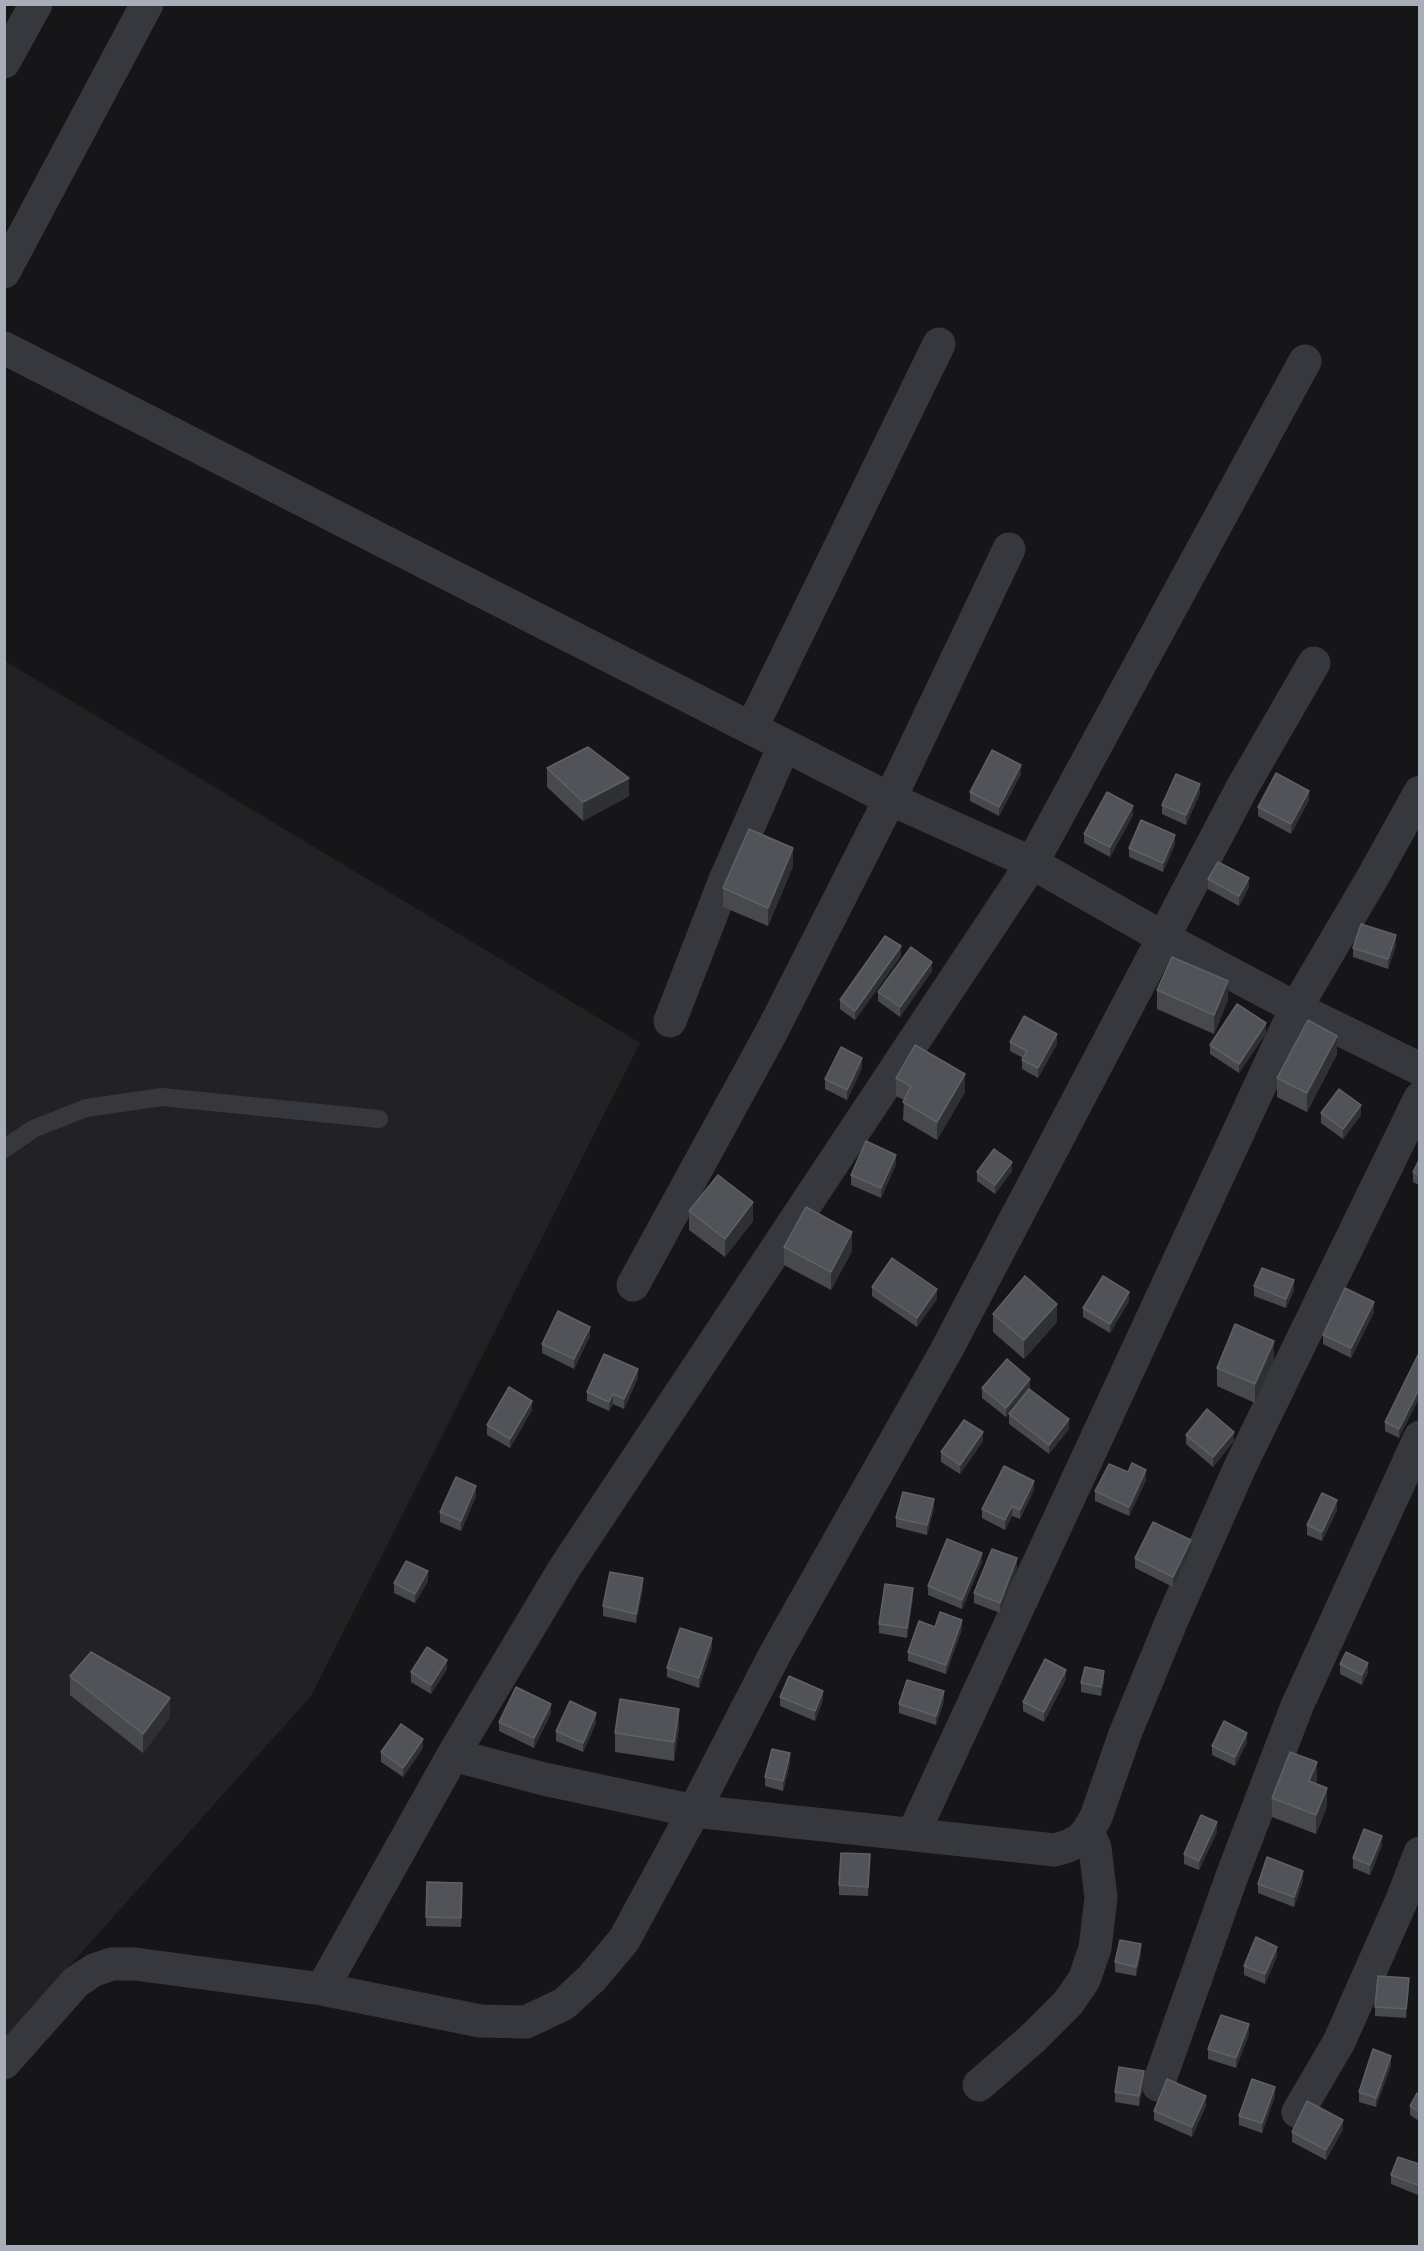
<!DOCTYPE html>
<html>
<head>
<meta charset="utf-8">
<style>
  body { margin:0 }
  #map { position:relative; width:1424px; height:2251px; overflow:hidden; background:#161618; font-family:Commissioner,sans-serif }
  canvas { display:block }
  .frame { position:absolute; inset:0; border:6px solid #a8adb8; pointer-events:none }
</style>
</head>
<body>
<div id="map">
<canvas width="1424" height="2251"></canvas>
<div class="frame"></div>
</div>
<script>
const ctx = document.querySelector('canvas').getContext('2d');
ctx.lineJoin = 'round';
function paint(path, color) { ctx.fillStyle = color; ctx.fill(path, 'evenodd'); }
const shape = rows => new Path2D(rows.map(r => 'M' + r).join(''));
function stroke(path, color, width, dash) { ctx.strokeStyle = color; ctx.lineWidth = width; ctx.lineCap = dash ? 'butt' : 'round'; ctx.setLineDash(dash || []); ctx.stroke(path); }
paint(shape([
  [5,661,640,1043,311,1696,5,2038]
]), '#222225');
stroke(shape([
  [4,1149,33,1129,86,1108,162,1097,379,1119]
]), '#37383d', 18);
stroke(shape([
  [4,348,890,799,1032,863,1164,938,1296,1008,1420,1069],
  [752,727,939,344],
  [670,1021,725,880,784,746],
  [633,1285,771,1033,890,799,1009,549],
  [453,1755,544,1779,694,1811,1055,1850,1068,1846,1080,1840,1088,1831,1096,1817,1125,1734,1172,1620,1240,1467,1420,1098],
  [913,1834,1296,1008,1374,875,1420,792],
  [322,1989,453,1755,564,1569,1032,863,1305,361],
  [4,2063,76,1982,94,1970,112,1964,135,1964,322,1989,480,2021,526,2022,564,2004,592,1978,624,1940,694,1811,775,1654,946,1351,1243,786,1314,663],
  [979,2085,1032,2039,1068,2003,1084,1980,1095,1948,1101,1898,1095,1848,1088,1831],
  [1158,2085,1232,1876,1297,1706,1420,1437],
  [1298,2112,1339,2042,1401,1902,1420,1853]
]), '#37383d', 33);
stroke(shape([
  [4,62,36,4],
  [4,272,147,4]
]), '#37383d', 33);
paint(shape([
  [547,768,629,796,583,821,547,787],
  [1021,774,999,816,970,801,970,792],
  [1200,793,1186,825,1162,814,1162,805],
  [1309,800,1291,834,1258,816,1258,807],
  [1133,815,1110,857,1084,843,1084,834],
  [1175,844,1163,872,1129,857,1129,848],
  [793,866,768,926,723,907,723,888],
  [1208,879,1249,887,1239,906,1208,889],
  [1396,945,1388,969,1353,957,1353,948],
  [901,956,855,1020,840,1009,840,1000],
  [932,971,900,1017,878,1001,878,992],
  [1157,990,1228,1000,1214,1034,1157,1009],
  [1266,1033,1239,1073,1210,1054,1210,1045],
  [1010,1042,1057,1044,1038,1078,1022,1069,1022,1060,1023,1058,1010,1051],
  [1337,1054,1307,1112,1277,1097,1277,1078],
  [862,1068,847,1100,825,1089,825,1079],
  [896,1078,965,1092,937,1140,903,1120,904,1100,896,1096],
  [1321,1113,1361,1115,1343,1139,1321,1123],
  [1419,1160,1419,1185,1413,1182,1413,1172],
  [896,1164,881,1198,851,1185,851,1175],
  [1012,1171,995,1194,977,1181,977,1172],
  [689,1211,753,1221,725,1257,689,1230],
  [784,1247,852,1251,831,1290,784,1265],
  [1254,1286,1294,1290,1286,1308,1254,1296],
  [872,1287,937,1299,917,1327,872,1296],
  [1129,1301,1110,1333,1083,1317,1083,1308],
  [1374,1312,1351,1358,1323,1344,1323,1335],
  [993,1314,1057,1322,1024,1359,993,1332],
  [590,1336,574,1369,542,1353,542,1344],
  [1419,1353,1399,1438,1385,1431,1385,1422],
  [1274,1360,1255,1403,1217,1386,1217,1368],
  [638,1378,624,1409,613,1404,609,1411,587,1401,587,1392],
  [982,1388,1030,1389,1069,1429,1049,1454,1009,1424,1009,1414,1024,1396,1006,1417,982,1398],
  [532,1410,510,1448,487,1435,487,1425],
  [1186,1435,1234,1441,1213,1467,1186,1444],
  [983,1441,960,1474,941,1462,941,1452],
  [1128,1472,1146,1480,1129,1516,1095,1501,1095,1491],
  [1034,1490,1020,1519,1012,1516,1005,1530,982,1518,982,1509],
  [476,1496,461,1531,440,1522,440,1512],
  [934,1508,927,1535,896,1527,896,1518],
  [1337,1510,1322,1541,1307,1535,1307,1525],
  [1191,1550,1173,1587,1135,1568,1135,1558],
  [982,1562,962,1609,928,1595,928,1586],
  [1017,1568,1000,1613,974,1603,974,1593],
  [428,1581,415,1603,394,1593,394,1583],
  [643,1588,636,1623,603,1616,603,1606],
  [913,1597,907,1638,879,1633,879,1624],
  [935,1627,962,1629,946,1674,908,1661,908,1652],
  [712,1648,699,1688,667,1677,667,1668],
  [1340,1664,1368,1672,1362,1685,1340,1674],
  [447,1669,431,1694,411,1682,411,1672],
  [70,1676,170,1717,143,1753,70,1695],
  [1066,1679,1044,1722,1023,1711,1023,1702],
  [1104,1681,1101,1696,1081,1692,1081,1683],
  [780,1697,823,1700,815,1721,780,1706],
  [944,1701,936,1725,899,1713,899,1704],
  [551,1713,534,1748,499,1731,499,1722],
  [596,1723,583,1752,556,1741,556,1731],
  [679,1727,674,1761,615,1752,615,1733],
  [1247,1742,1235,1766,1212,1755,1212,1746],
  [423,1748,403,1777,381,1762,381,1752],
  [790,1763,783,1791,765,1786,765,1777],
  [1317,1781,1316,1783,1327,1806,1316,1834,1272,1817,1272,1798],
  [1217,1832,1199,1870,1184,1864,1184,1854],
  [1382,1845,1370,1875,1353,1868,1353,1858],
  [870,1854,868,1896,839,1895,839,1885],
  [1303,1880,1294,1907,1258,1893,1258,1884],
  [427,1882,462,1883,461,1927,426,1926],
  [1141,1954,1136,1976,1115,1972,1115,1962],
  [1277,1956,1265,1984,1244,1975,1244,1966],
  [1409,1988,1406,2018,1375,2016,1375,2007],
  [1249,2034,1236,2068,1208,2059,1208,2049],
  [1391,2065,1376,2107,1359,2102,1359,2092],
  [1144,2080,1139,2106,1115,2102,1115,2092],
  [1419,2094,1419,2121,1410,2115,1410,2106],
  [1275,2096,1262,2133,1239,2125,1239,2116],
  [1206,2106,1192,2137,1154,2120,1154,2111],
  [1343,2129,1326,2160,1292,2142,1292,2132],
  [1419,2164,1418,2195,1391,2184,1391,2175]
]), '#47494d');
paint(shape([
  [1021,765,1021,774,999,816,999,807],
  [629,778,629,796,583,821,583,802],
  [1200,784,1200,793,1186,825,1186,815],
  [1309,791,1309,800,1291,834,1291,824],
  [1133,806,1133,815,1110,857,1110,847],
  [1175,835,1175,844,1163,872,1163,863],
  [793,848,793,866,768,926,768,908],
  [1249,878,1249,887,1239,906,1239,896],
  [1396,935,1396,945,1388,969,1388,959],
  [901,946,901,956,855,1020,855,1011],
  [932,962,932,971,900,1017,900,1007],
  [1228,981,1228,1000,1214,1034,1214,1015],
  [1266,1023,1266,1033,1239,1073,1239,1064],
  [1057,1034,1057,1044,1038,1078,1038,1068],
  [1337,1036,1337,1054,1307,1112,1307,1093],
  [862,1058,862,1068,847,1100,847,1090],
  [965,1074,965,1092,937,1140,937,1122],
  [1361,1105,1361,1115,1343,1139,1343,1129],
  [896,1155,896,1164,881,1198,881,1188],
  [1012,1162,1012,1171,995,1194,995,1185],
  [753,1202,753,1221,725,1257,725,1239],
  [852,1232,852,1251,831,1290,831,1272],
  [1294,1280,1294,1290,1286,1308,1286,1299],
  [937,1289,937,1299,917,1327,917,1318],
  [1129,1292,1129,1301,1110,1333,1110,1324],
  [1374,1302,1374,1312,1351,1358,1351,1348],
  [1057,1304,1057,1322,1024,1359,1024,1340],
  [590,1327,590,1336,574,1369,574,1359],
  [1274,1341,1274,1360,1255,1403,1255,1384],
  [638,1369,638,1378,624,1409,624,1399],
  [1030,1379,1030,1389,1006,1417,1006,1408],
  [1419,1389,1419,1399,1399,1438,1399,1429],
  [613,1394,613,1404,609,1411,609,1402],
  [532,1401,532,1410,510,1448,510,1439],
  [1069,1419,1069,1429,1049,1454,1049,1445],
  [983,1432,983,1441,960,1474,960,1465],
  [1234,1432,1234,1441,1213,1467,1213,1457],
  [1146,1470,1146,1480,1129,1516,1129,1507],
  [1034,1481,1034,1490,1020,1519,1020,1510],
  [476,1486,476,1496,461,1531,461,1521],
  [934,1499,934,1508,927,1535,927,1525],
  [1337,1500,1337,1510,1322,1541,1322,1532],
  [1012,1506,1012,1516,1005,1530,1005,1520],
  [1191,1540,1191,1550,1173,1587,1173,1577],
  [982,1553,982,1562,962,1609,962,1600],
  [1017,1558,1017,1568,1000,1613,1000,1603],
  [428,1571,428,1581,415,1603,415,1594],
  [643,1578,643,1588,636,1623,636,1614],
  [913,1588,913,1597,907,1638,907,1628],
  [962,1620,962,1629,946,1674,946,1665],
  [712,1638,712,1648,699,1688,699,1678],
  [447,1660,447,1669,431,1694,431,1685],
  [1368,1663,1368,1672,1362,1685,1362,1675],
  [1066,1670,1066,1679,1044,1722,1044,1712],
  [1104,1671,1104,1681,1101,1696,1101,1687],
  [823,1691,823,1700,815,1721,815,1711],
  [944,1691,944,1701,936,1725,936,1716],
  [170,1698,170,1717,143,1753,143,1734],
  [551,1704,551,1713,534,1748,534,1738],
  [679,1709,679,1727,674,1761,674,1742],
  [596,1713,596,1723,583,1752,583,1743],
  [1247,1733,1247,1742,1235,1766,1235,1757],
  [423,1739,423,1748,403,1777,403,1768],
  [790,1753,790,1763,783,1791,783,1781],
  [1317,1762,1317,1781,1309,1799,1309,1781],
  [1327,1788,1327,1806,1316,1834,1316,1815],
  [1217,1822,1217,1832,1199,1870,1199,1861],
  [1382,1836,1382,1845,1370,1875,1370,1865],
  [1303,1871,1303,1880,1294,1907,1294,1897],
  [1141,1944,1141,1954,1136,1976,1136,1967],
  [1277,1947,1277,1956,1265,1984,1265,1974],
  [1409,1978,1409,1988,1406,2018,1406,2009],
  [1249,2024,1249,2034,1236,2068,1236,2058],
  [1391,2056,1391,2065,1376,2107,1376,2098],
  [1144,2071,1144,2080,1139,2106,1139,2096],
  [1275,2087,1275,2096,1262,2133,1262,2123],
  [1206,2096,1206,2106,1192,2137,1192,2127],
  [1343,2120,1343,2129,1326,2160,1326,2150],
  [1419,2180,1419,2190,1418,2195,1418,2185]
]), '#2f3033');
const building = shape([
  [588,747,629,778,583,802,547,768,588,747],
  [992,750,1021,765,999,807,970,792,992,750],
  [1276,773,1309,791,1291,824,1258,807,1276,773],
  [1176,774,1200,784,1186,815,1162,805,1176,774],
  [1107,792,1133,806,1110,847,1084,834,1107,792],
  [1141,820,1175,835,1163,863,1129,848,1141,820],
  [749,829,793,848,768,908,723,888,749,829],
  [1218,862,1249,878,1239,896,1208,879,1218,862],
  [1361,924,1396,935,1388,959,1353,948,1361,924],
  [885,936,901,946,855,1011,840,1000,885,936],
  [911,947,932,962,900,1007,878,992,911,947],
  [1172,957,1228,981,1214,1015,1157,990,1172,957],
  [1237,1004,1266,1023,1239,1064,1210,1045,1237,1004],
  [1024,1016,1057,1034,1038,1068,1022,1060,1027,1051,1010,1042,1024,1016],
  [1308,1020,1337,1036,1307,1093,1277,1078,1308,1020],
  [915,1045,965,1074,937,1122,903,1102,911,1086,896,1078,915,1045],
  [841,1047,862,1058,847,1090,825,1079,841,1047],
  [1339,1089,1361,1105,1343,1129,1321,1113,1339,1089],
  [866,1141,896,1155,881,1188,851,1175,866,1141],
  [994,1149,1012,1162,995,1185,977,1172,994,1149],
  [1419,1160,1419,1176,1413,1172,1419,1160],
  [718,1175,753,1202,725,1239,689,1211,718,1175],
  [806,1207,852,1232,831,1272,784,1247,806,1207],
  [892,1258,937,1289,917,1318,872,1287,892,1258],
  [1262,1268,1294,1280,1286,1299,1254,1286,1262,1268],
  [1025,1276,1057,1304,1024,1340,993,1314,1025,1276],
  [1103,1276,1129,1292,1110,1324,1083,1308,1103,1276],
  [1345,1288,1374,1302,1351,1348,1323,1335,1345,1288],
  [558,1311,590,1327,574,1359,542,1344,558,1311],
  [1235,1324,1274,1341,1255,1384,1217,1368,1235,1324],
  [1419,1353,1419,1389,1399,1429,1385,1422,1419,1353],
  [604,1354,638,1369,624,1399,613,1394,609,1402,587,1392,604,1354],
  [1007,1359,1030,1379,1006,1408,982,1388,1007,1359],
  [509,1387,532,1401,510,1439,487,1425,509,1387],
  [1029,1389,1069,1419,1049,1445,1009,1414,1029,1389],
  [1207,1409,1234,1432,1213,1457,1186,1435,1207,1409],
  [964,1420,983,1432,960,1465,941,1452,964,1420],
  [1132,1463,1146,1470,1129,1507,1095,1491,1109,1464,1128,1472,1132,1463],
  [1004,1466,1034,1481,1020,1510,1012,1506,1005,1520,982,1509,1004,1466],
  [456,1477,476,1486,461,1521,440,1512,456,1477],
  [903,1492,934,1499,927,1525,896,1518,903,1492],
  [1322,1493,1337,1500,1322,1532,1307,1525,1322,1493],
  [1153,1522,1191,1540,1173,1577,1135,1558,1153,1522],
  [947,1539,982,1553,962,1600,928,1586,947,1539],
  [992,1549,1017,1558,1000,1603,974,1593,992,1549],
  [406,1561,428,1571,415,1594,394,1583,406,1561],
  [610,1572,643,1578,636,1614,603,1606,610,1572],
  [885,1584,913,1588,907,1628,879,1624,885,1584],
  [940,1612,962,1620,946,1665,908,1652,919,1621,935,1627,940,1612],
  [680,1628,712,1638,699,1678,667,1668,680,1628],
  [427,1647,447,1660,431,1685,411,1672,427,1647],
  [91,1652,170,1698,143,1734,70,1676,91,1652],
  [1346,1652,1368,1663,1362,1675,1340,1664,1346,1652],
  [1045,1659,1066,1670,1044,1712,1023,1702,1045,1659],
  [1085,1667,1104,1671,1101,1687,1081,1683,1085,1667],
  [789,1676,823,1691,815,1711,780,1697,789,1676],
  [907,1680,944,1691,936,1716,899,1704,907,1680],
  [516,1687,551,1704,534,1738,499,1722,516,1687],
  [620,1699,679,1709,674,1742,615,1733,620,1699],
  [570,1701,596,1713,583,1743,556,1731,570,1701],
  [1224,1721,1247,1733,1235,1757,1212,1746,1224,1721],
  [401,1724,423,1739,403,1768,381,1752,401,1724],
  [772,1749,790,1753,783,1781,765,1777,772,1749],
  [1290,1752,1317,1762,1309,1781,1327,1788,1316,1815,1272,1798,1290,1752],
  [1201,1815,1217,1822,1199,1861,1184,1854,1201,1815],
  [1364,1829,1382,1836,1370,1865,1353,1858,1364,1829],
  [841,1853,870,1854,868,1887,839,1885,841,1853],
  [1267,1857,1303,1871,1294,1897,1258,1884,1267,1857],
  [427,1882,462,1883,461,1918,426,1917,427,1882],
  [1256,1937,1277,1947,1265,1974,1244,1966,1256,1937],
  [1120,1940,1141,1944,1136,1967,1115,1962,1120,1940],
  [1378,1976,1409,1978,1406,2009,1375,2007,1378,1976],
  [1221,2015,1249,2024,1236,2058,1208,2049,1221,2015],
  [1373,2049,1391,2056,1376,2098,1359,2092,1373,2049],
  [1119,2067,1144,2071,1139,2096,1115,2092,1119,2067],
  [1167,2079,1206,2096,1192,2127,1154,2111,1167,2079],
  [1252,2079,1275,2087,1262,2123,1239,2116,1252,2079],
  [1417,2093,1419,2094,1419,2112,1410,2106,1417,2093],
  [1307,2101,1343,2120,1326,2150,1292,2132,1307,2101],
  [1398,2157,1419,2164,1419,2180,1418,2185,1391,2175,1398,2157]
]);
paint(building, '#525359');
stroke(building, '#5f6168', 1.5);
</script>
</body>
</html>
